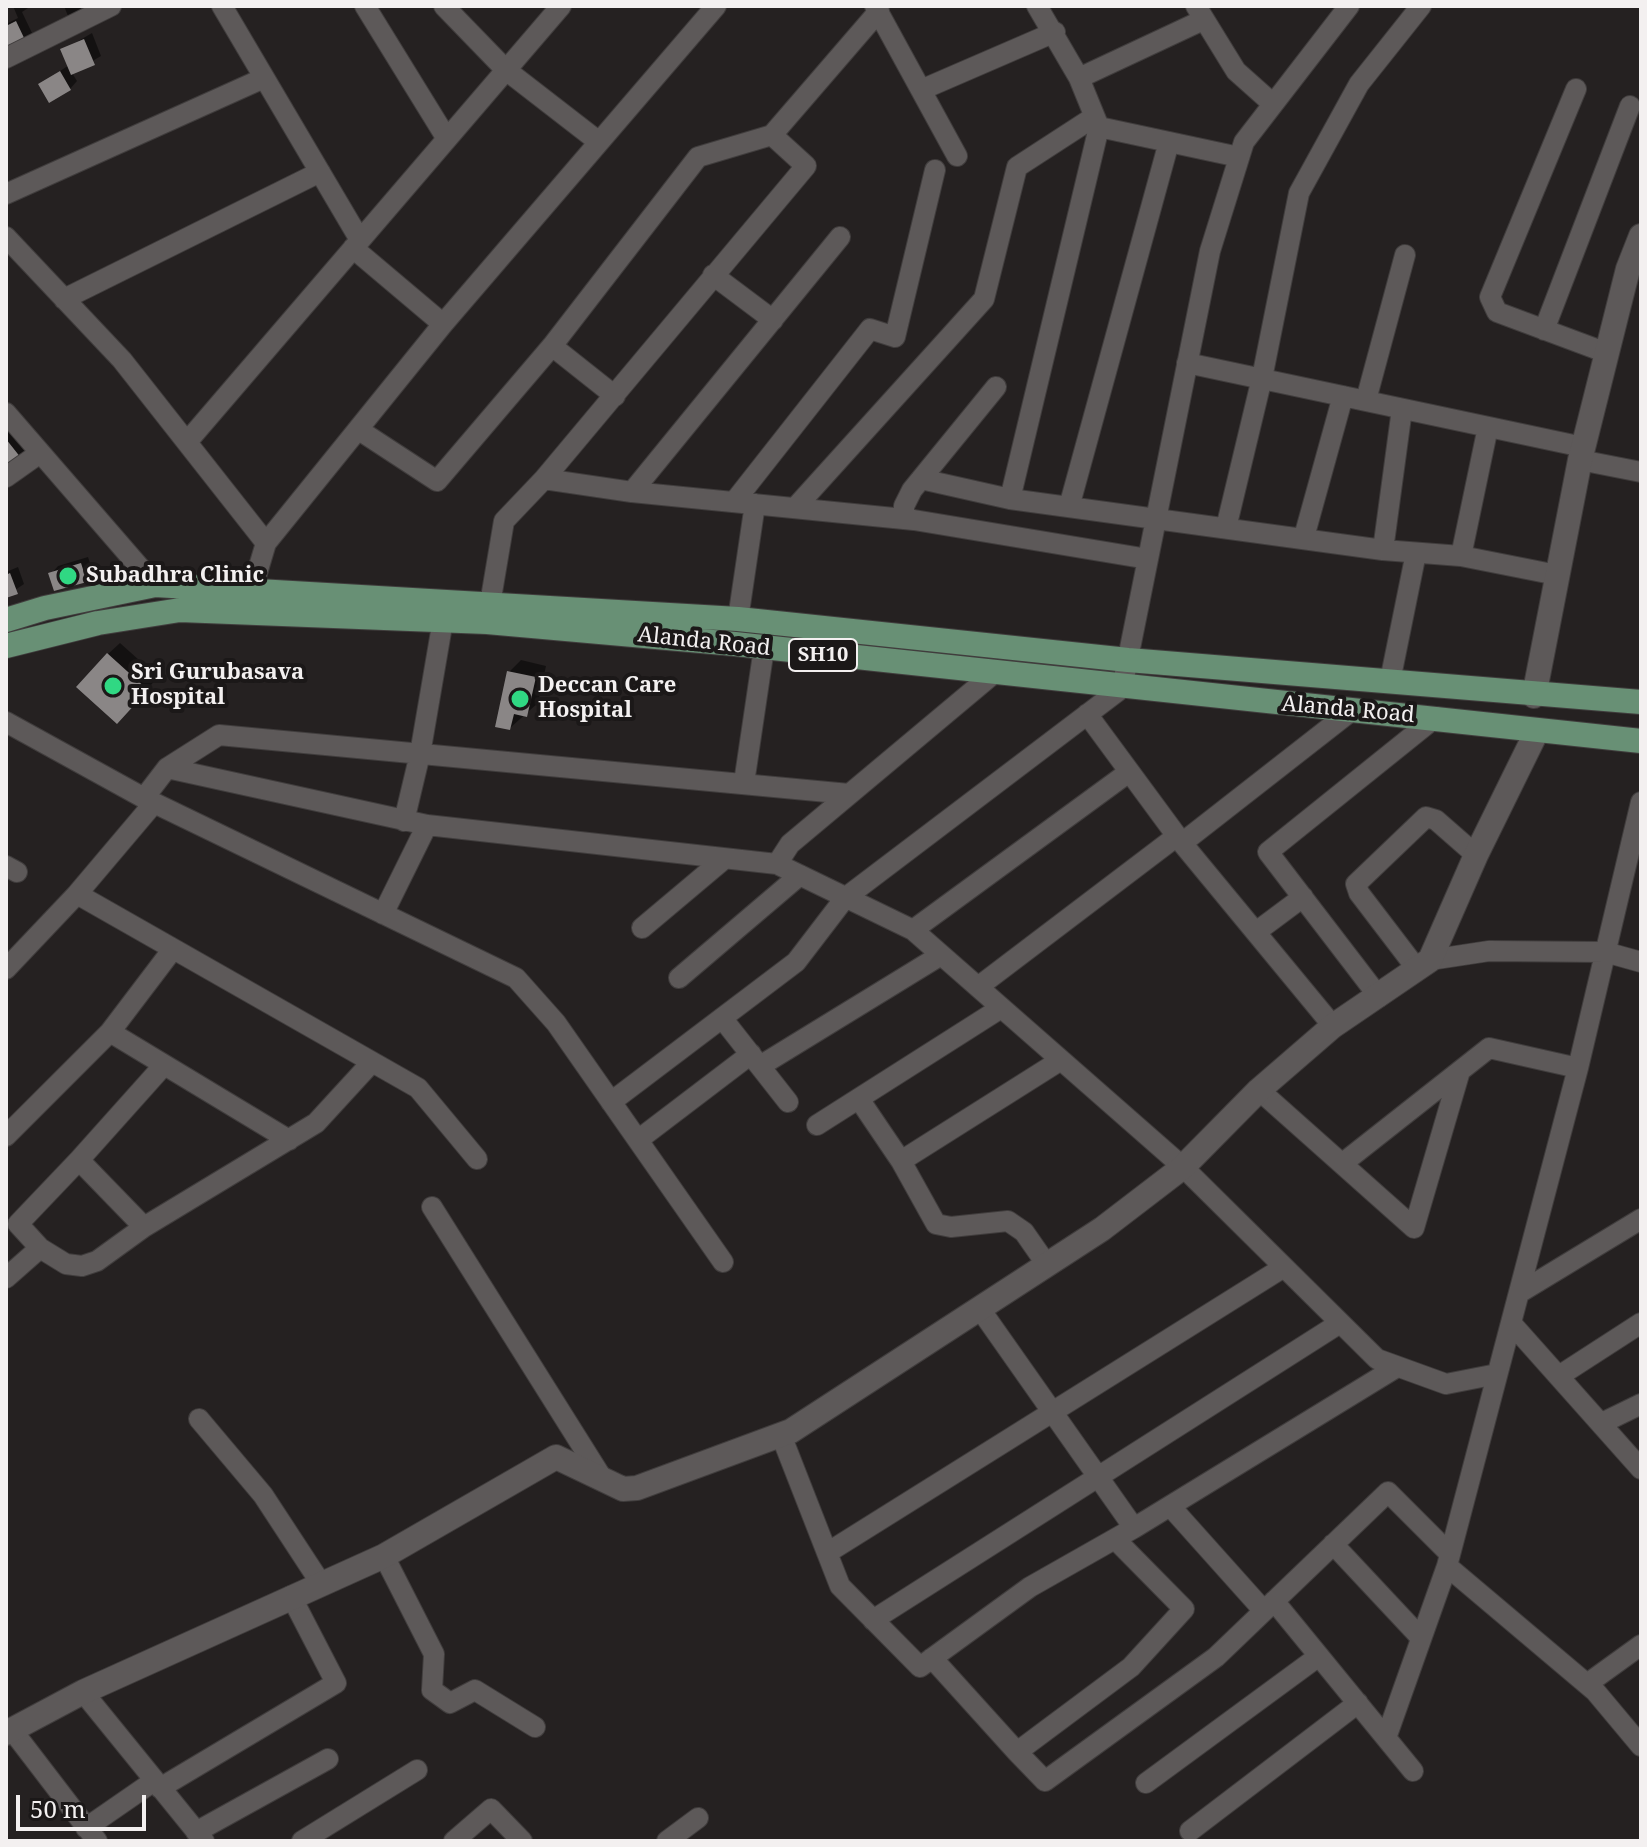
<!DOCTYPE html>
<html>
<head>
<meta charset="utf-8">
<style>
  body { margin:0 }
  #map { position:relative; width:1647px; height:1847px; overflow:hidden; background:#252121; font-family:"Noto Serif",serif }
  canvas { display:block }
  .frame { position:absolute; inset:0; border:8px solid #f3f0f0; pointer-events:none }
  .scale { position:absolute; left:16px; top:1795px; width:130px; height:36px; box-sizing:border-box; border:4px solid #f3f0f0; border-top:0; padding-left:10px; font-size:24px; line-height:28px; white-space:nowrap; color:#f3f0f0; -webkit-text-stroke:6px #1b1818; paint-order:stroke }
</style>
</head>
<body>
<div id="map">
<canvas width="1647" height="1847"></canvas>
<div class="frame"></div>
<div class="scale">50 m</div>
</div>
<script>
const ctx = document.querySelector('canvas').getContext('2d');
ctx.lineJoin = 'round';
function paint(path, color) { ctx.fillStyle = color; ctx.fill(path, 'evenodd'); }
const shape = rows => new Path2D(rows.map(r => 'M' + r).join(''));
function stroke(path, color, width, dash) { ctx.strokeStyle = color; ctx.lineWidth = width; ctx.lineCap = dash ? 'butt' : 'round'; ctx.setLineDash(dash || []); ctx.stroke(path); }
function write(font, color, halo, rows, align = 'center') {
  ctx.font = font + ' "Noto Serif",serif'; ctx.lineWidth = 8; ctx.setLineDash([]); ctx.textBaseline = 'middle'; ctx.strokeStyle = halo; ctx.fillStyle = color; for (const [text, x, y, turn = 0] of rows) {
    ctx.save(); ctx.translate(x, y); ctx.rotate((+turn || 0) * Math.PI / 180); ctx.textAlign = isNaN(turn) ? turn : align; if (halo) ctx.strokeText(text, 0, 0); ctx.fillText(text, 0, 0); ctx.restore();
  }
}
paint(shape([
  [13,6,31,6,22,12,32,33,6,49,6,24,18,18],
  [64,6,80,6,83,13,70,21],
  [92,33,101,56,72,73,77,81,70,89,41,84,69,65,63,50],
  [11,429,27,450,6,468,6,433],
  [88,557,93,572,85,580,51,574,58,566],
  [18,567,24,584,6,596,6,572],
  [120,643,158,677,129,710,108,654],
  [521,660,546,666,538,703,510,728,509,672]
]), '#0007');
paint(shape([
  [16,21,26,42,6,51,6,26],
  [84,39,95,65,71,75,60,49],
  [60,71,71,90,49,103,38,84],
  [6,439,21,458,6,471],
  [81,563,87,582,54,591,48,573],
  [10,573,18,594,6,598,6,575],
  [107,653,148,690,117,724,76,687],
  [507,671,536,677,527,717,514,714,510,730,495,727]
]), '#8a8686');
const minor = shape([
  [222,6,360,240],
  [365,6,447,139],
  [444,6,506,70,599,142],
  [875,6,957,156],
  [1037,6,1079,78,1099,127,1010,499,1383,550,1461,556,1557,575],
  [1196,6,1236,71,1273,104],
  [6,58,111,6],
  [1079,78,1203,20],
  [1576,89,1490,297,1497,312,1607,353],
  [921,90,1055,32],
  [1099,127,1239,157],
  [6,194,264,78],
  [6,237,122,360,266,543],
  [353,248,443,324],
  [713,275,773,320],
  [64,299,320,172],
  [1544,330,1630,106],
  [552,346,615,396],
  [1187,363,1583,447],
  [1366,400,1405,255],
  [6,413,155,585],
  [359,430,437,481,552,346,698,157,772,135],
  [187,442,561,6],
  [1580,460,1641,472],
  [6,477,40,453],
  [544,479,806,166,772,135,879,11],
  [921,479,1010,499],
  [632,492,840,237],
  [734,502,870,329,895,337,935,170],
  [1069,507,1169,142],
  [795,508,984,299,1017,167,1094,117],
  [904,519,904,506,912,490,996,387],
  [1226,528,1262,378,1299,193,1359,84,1421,6],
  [1304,537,1343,396],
  [1383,550,1402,409],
  [1461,556,1488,427],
  [243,601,252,590,266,543,443,324,716,6],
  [488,616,504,521,544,479,632,492,914,520,1148,559],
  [738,619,755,504],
  [1390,681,1416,553],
  [1087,714,1182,843,1351,711],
  [6,722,144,798,167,768,427,825,777,864,913,930,1183,1167,1377,1359,1446,1384,1497,1374],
  [167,768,219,735,849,794],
  [744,783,764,648],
  [144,798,516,978,556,1023,723,1262],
  [154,803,77,894,418,1088,477,1159],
  [404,821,420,754,443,620],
  [1182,843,1333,1026],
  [777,864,790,844,993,674],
  [6,866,17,872],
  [383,914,427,825],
  [642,928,724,859],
  [913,930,1129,772],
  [1256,932,1303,897],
  [1430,960,1489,951,1605,952,1641,962],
  [6,969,77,894],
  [1417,969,1359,893,1356,884,1426,817,1436,820,1476,855],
  [679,978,800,875],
  [978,987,1177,836],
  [1379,997,1268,852,1436,717],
  [722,1018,788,1102],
  [110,1032,173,949],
  [760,1066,941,955],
  [1259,1090,1414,1228,1460,1071],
  [859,1099,901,1161,1061,1060],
  [611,1102,796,962,845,898,1122,688,1210,251,1244,142,1349,6],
  [817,1125,1001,1008],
  [6,1136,110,1032,289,1140],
  [638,1140,751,1054],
  [79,1160,164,1065],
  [901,1161,936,1224,951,1227,1008,1221,1024,1232,1047,1265],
  [1343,1163,1489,1048,1578,1068],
  [432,1207,604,1481],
  [40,1248,66,1264,82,1266,97,1261,144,1227],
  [6,1278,40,1248,18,1224,79,1160,144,1227,316,1123,372,1062],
  [1519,1293,1641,1219],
  [1511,1323,1641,1469],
  [1559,1376,1641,1323],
  [199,1419,263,1495,320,1582],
  [1602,1423,1641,1404],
  [781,1435,840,1586,920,1667,1030,1587,1134,1528,980,1309],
  [1170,1506,1264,1611],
  [1134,1528,1397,1367],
  [1333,1544,1421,1638],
  [827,1553,1284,1267],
  [384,1556,434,1654,432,1690,450,1703,475,1690,535,1727],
  [1447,1566,1595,1691,1641,1746],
  [1274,1601,1413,1771],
  [873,1620,1340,1323],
  [932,1658,1017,1752,1131,1667,1184,1609,1115,1539],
  [1587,1684,1641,1645],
  [83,1692,204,1841],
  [12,1730,97,1841],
  [1386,1738,1447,1566,1578,1068,1641,802],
  [1017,1752,1045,1781,1216,1657,1388,1492,1450,1554],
  [1146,1783,1319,1656],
  [160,1788,336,1683,291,1596],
  [86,1828,154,1781],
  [1190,1831,1358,1703],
  [196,1832,328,1759],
  [302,1841,417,1770],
  [454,1841,491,1809,522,1841],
  [667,1841,698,1818]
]);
const tertiary = shape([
  [1534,696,1580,460,1628,269,1641,236],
  [6,1733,83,1692,384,1556,556,1457,623,1489,637,1488,791,1431,1102,1229,1183,1167,1259,1090,1333,1026,1430,960,1476,855,1537,731]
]);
const primary = shape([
  [6,620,45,608,155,585,738,619,1128,660,1641,702],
  [6,646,98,623,180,610,487,622,735,644,1641,741]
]);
stroke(minor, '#403d3d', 22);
stroke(tertiary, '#403d3d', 26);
stroke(primary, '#403d3d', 26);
stroke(minor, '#5d5959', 20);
stroke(tertiary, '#5d5959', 24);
stroke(primary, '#689075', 24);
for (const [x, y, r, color] of [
  [68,576,10,"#30d883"],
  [113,686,10,"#30d883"],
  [520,699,10,"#30d883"]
]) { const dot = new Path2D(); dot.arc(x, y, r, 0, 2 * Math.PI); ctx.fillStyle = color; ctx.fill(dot); stroke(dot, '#1b1818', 3); }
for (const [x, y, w] of [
  [823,655,68]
]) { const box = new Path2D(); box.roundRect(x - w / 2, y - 16, w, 32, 6); ctx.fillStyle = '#1b1818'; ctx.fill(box); stroke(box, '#f3f0f0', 2); }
write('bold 20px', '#f3f0f0', null, [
  ["SH10",823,655]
]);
write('bold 22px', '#f3f0f0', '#1b1818', [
  ["Subadhra Clinic",86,576],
  ["Sri Gurubasava",131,673],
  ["Hospital",131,698],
  ["Deccan Care",538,686],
  ["Hospital",538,711]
], 'left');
write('22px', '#f3f0f0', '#1b1818', [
  ["Alanda Road",704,642,6],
  ["Alanda Road",1348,710,5]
]);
</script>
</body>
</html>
